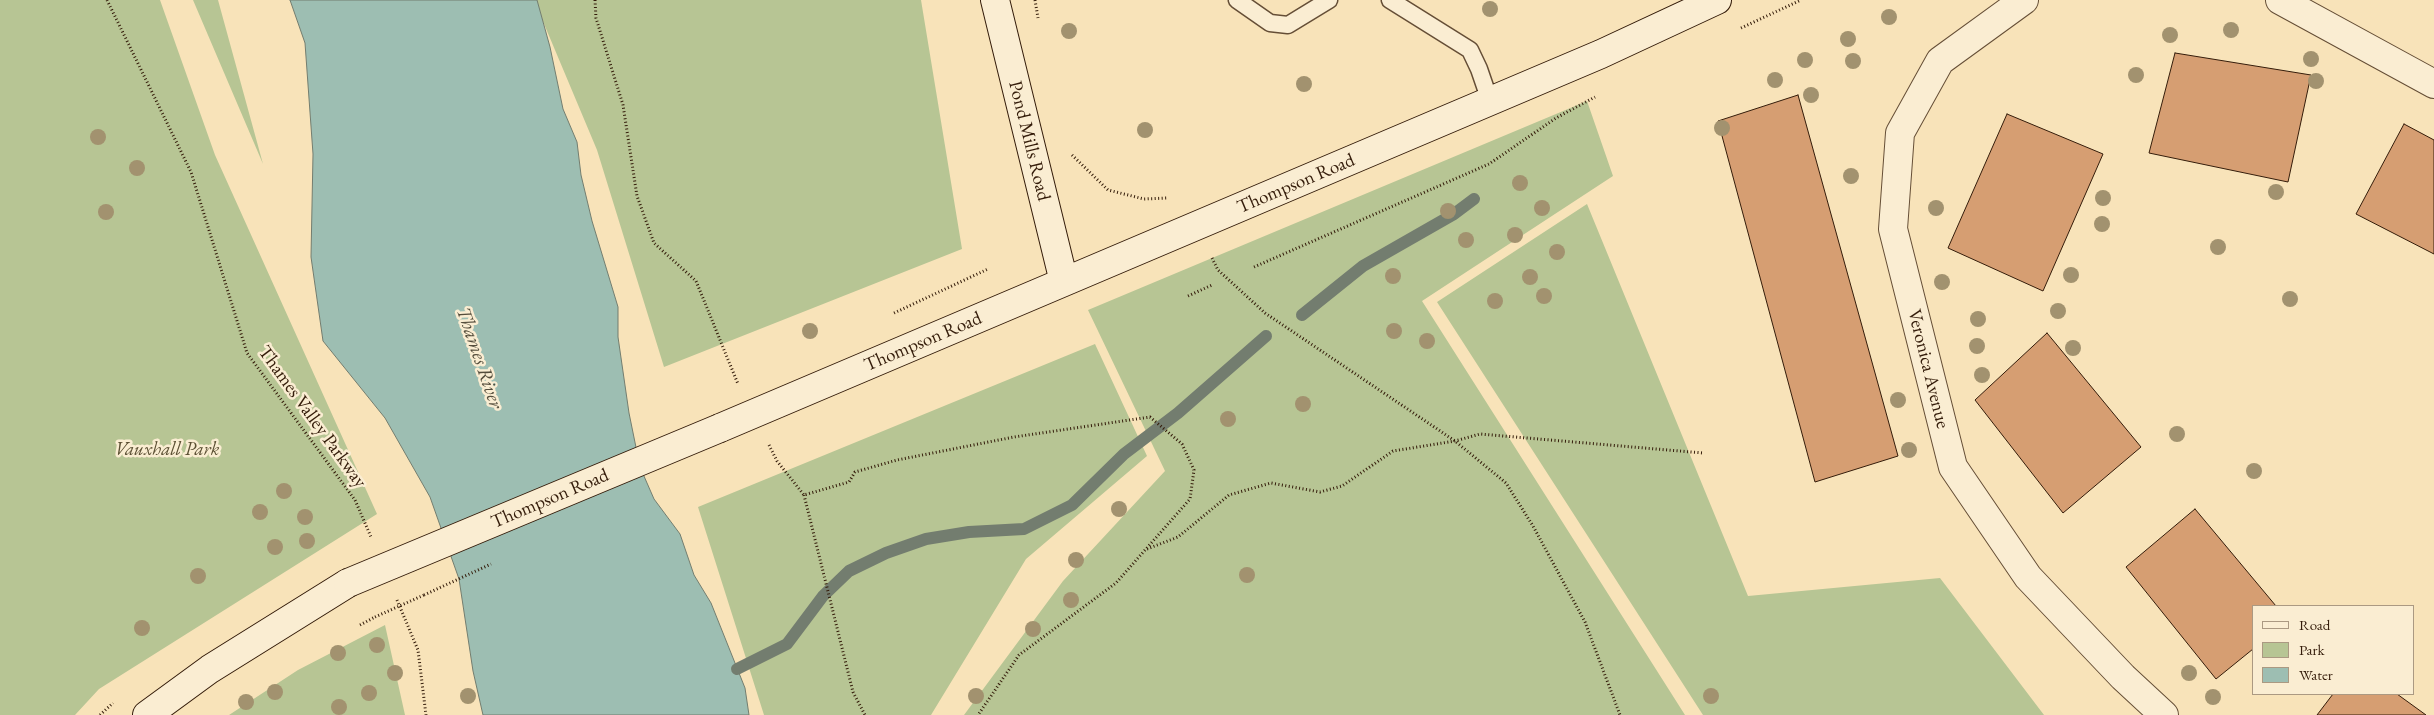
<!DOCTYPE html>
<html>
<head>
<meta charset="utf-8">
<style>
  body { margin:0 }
  #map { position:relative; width:2434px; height:715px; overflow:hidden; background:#f8e3b9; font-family:"EB Garamond",serif }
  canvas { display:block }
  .legend { position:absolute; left:2252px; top:605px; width:162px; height:90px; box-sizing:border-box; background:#faedd2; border:1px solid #ab9982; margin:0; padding:6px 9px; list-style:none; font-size:15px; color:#341c0a }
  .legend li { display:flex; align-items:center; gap:10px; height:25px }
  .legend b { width:25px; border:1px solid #ab9982 }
</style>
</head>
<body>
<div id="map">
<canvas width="2434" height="715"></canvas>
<ul class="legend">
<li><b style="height:6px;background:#faedd2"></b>Road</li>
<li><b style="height:14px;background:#b7c594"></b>Park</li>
<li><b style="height:14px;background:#9dbeb2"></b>Water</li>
</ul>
</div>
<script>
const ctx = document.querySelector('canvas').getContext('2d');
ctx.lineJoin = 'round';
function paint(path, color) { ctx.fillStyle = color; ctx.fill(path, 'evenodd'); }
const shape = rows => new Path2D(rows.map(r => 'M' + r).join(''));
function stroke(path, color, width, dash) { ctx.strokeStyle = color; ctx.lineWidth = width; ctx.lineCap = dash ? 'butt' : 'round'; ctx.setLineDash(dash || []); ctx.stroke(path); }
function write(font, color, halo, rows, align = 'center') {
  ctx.font = font + ' "EB Garamond",serif'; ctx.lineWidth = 5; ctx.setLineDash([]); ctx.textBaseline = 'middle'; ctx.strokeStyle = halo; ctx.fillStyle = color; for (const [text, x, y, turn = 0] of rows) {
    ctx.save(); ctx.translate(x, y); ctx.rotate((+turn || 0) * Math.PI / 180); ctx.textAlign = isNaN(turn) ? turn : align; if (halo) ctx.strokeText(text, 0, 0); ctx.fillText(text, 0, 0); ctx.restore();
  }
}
paint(shape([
  [0,0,160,0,215,155,377,514,99,689,75,715,0,715],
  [193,0,218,0,263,164],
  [534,0,921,0,962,249,664,367,597,150],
  [1587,101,1613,176,1422,301,1685,715,964,715,1063,581,1165,471,1088,310],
  [1587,204,1748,596,1940,578,2044,715,1703,715,1437,302],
  [1095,344,1147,456,1026,559,931,715,764,715,698,507],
  [385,625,405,715,229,715,298,670]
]), '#b7c594');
const water = shape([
  [290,0,537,0,550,47,563,109,577,142,581,175,592,221,618,307,618,337,629,413,640,467,654,499,680,534,694,575,711,603,745,688,749,715,483,715,473,671,459,579,430,497,385,418,323,341,311,257,313,154,305,43,290,0]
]);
paint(water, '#9dbeb2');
stroke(water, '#737d6f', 1);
stroke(shape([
  [1302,315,1363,266,1454,214,1474,199],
  [737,669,787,644,823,596,849,571,886,553,926,539,969,532,1024,529,1072,505,1124,454,1178,413,1266,336]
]), '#737d6f', 12);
const building = shape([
  [2175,53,2311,75,2288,182,2149,153,2175,53],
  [1798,95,1898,456,1815,482,1718,121,1798,95],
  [2007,114,2103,154,2043,291,1948,248,2007,114],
  [2404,124,2434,140,2434,254,2356,214,2404,124],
  [2047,333,2141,447,2063,513,1975,400,2047,333],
  [2195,509,2276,606,2253,606,2253,649,2216,679,2126,567,2195,509],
  [2333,694,2397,694,2426,715,2317,715,2333,694]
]);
paint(building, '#d69e72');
stroke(building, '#341c0a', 1);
const lane = shape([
  [1237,0,1270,23,1288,25,1329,0],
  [1390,0,1470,50,1479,69,1490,101]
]);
const street = shape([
  [2024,0,1940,61,1900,133,1893,229,1953,467,2028,577,2123,677,2164,715],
  [2280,0,2434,84]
]);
const secondary = shape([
  [995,0,1064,282],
  [720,428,1601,54,1717,0],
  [147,715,210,669,348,583]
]);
stroke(lane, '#654e36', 19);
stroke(street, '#654e36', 30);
stroke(secondary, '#341c0a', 30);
stroke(shape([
  [107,0,191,172,247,353,355,500,371,537],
  [595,0,596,18,623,105,637,196,654,243,696,281,738,384],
  [1035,0,1038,18],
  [1741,28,1801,0],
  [1072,155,1108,190,1144,199,1167,198],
  [1212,258,1218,270,1265,313,1455,441,1506,483,1533,526,1585,622,1620,715],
  [1254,267,1489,164,1556,118,1595,97],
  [1188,296,1212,285],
  [894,313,988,269],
  [769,445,777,461,804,495,849,482,855,472,897,460,1014,437,1150,417,1182,444,1194,470,1190,499,1116,583,1019,655,978,715],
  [804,495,853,692,865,715],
  [1147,549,1178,537,1229,495,1271,483,1320,492,1342,486,1393,451,1455,441,1480,434,1703,453],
  [424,595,491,564],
  [397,600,418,650,426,715],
  [360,625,375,617],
  [100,715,113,703]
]), '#341c0a', 3, [1, 2.5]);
stroke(lane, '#faedd2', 16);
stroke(street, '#faedd2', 28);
stroke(secondary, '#faedd2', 28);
const secondaryBridge = shape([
  [348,583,720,428]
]);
stroke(secondaryBridge, '#341c0a', 30, []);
stroke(shape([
  [375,617,424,595]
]), '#341c0a', 3, [1, 2.5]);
stroke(secondaryBridge, '#faedd2', 28);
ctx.fillStyle = '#a2926f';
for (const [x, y] of [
  [1490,9],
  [1889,17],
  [2231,30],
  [1069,31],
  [2170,35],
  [1848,39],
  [2311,59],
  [1805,60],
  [1853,61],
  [2136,75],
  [1775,80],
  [2316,81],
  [1304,84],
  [1811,95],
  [1722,128],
  [1145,130],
  [98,137],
  [137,168],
  [1851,176],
  [1520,183],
  [2276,192],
  [2103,198],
  [1542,208],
  [1936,208],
  [1448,211],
  [106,212],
  [2102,224],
  [1515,235],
  [1466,240],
  [2218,247],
  [1557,252],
  [2071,275],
  [1393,276],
  [1530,277],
  [1942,282],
  [1544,296],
  [2290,299],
  [1495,301],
  [2058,311],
  [1978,319],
  [810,331],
  [1394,331],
  [1427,341],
  [1977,346],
  [2073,348],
  [1982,375],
  [1898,400],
  [1303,404],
  [1228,419],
  [2177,434],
  [1909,450],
  [2254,471],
  [284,491],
  [1119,509],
  [260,512],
  [305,517],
  [307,541],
  [275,547],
  [1076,560],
  [1247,575],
  [198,576],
  [1071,600],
  [142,628],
  [1033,629],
  [377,645],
  [338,653],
  [395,673],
  [2189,673],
  [275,692],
  [369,693],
  [468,696],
  [976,696],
  [1711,696],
  [2213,697],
  [246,702],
  [339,707]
]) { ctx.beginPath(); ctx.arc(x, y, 8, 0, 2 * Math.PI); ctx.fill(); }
write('19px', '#341c0a', '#faedd2', [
  ["Pond Mills Road",1029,141,76],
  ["Thompson Road",1296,184,-23],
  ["Thompson Road",923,342,-23],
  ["Veronica Avenue",1928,369,76],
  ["Thames Valley Parkway",312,417,54],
  ["Thompson Road",550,499,-23]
]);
write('italic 19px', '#5b4f33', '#faedd2', [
  ["Vauxhall Park",167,450]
]);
write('italic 20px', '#544d3c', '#faedd2', [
  ["Thames River",479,358,71]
]);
</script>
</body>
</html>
